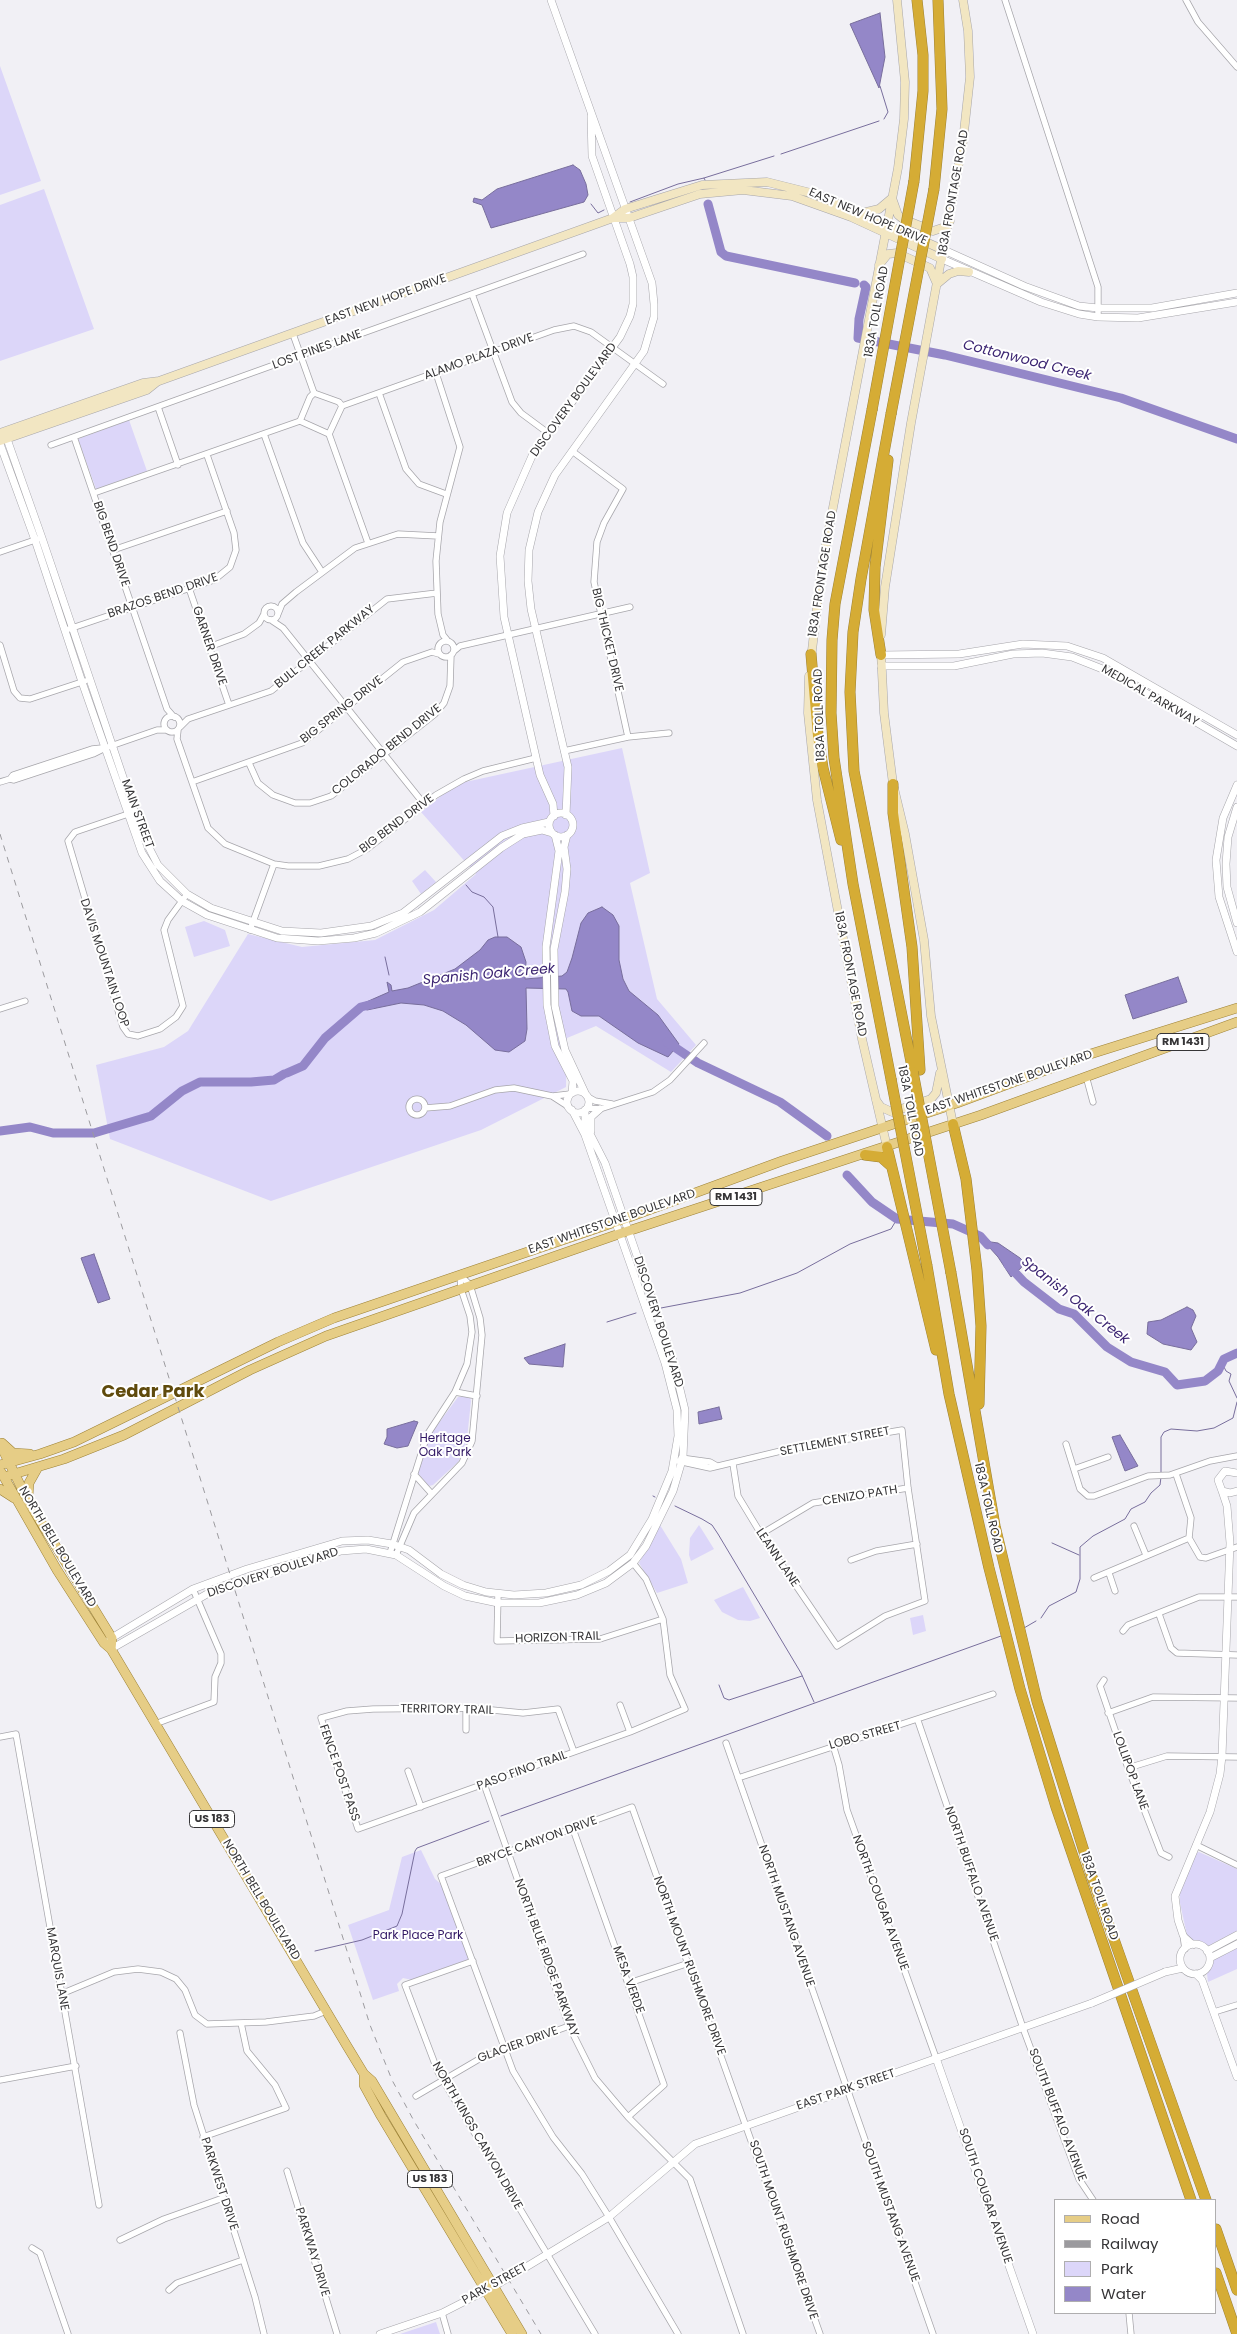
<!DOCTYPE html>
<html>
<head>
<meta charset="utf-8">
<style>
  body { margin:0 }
  #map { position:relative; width:1237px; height:2334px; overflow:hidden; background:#f1f0f5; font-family:Poppins,sans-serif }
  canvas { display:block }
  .legend { position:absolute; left:1054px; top:2199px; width:162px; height:115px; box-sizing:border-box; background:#fff; border:1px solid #afaeaf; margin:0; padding:6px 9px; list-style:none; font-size:15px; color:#363537 }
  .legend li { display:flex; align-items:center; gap:10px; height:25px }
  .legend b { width:25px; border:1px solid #afaeaf }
</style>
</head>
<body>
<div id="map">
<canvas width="1237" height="2334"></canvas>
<ul class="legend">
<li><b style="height:6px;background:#e6cd86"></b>Road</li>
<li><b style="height:6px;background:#9b9a9e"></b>Railway</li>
<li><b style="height:14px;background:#dcd6f9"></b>Park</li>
<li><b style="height:14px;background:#9487c8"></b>Water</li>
</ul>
</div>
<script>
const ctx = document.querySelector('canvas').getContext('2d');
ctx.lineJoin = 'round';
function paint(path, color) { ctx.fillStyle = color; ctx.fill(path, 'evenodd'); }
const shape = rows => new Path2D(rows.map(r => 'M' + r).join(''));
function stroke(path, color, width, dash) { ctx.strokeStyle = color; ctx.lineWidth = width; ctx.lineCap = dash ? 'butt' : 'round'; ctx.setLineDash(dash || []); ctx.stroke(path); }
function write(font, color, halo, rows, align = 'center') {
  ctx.font = font + ' Poppins,sans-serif'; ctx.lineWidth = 4; ctx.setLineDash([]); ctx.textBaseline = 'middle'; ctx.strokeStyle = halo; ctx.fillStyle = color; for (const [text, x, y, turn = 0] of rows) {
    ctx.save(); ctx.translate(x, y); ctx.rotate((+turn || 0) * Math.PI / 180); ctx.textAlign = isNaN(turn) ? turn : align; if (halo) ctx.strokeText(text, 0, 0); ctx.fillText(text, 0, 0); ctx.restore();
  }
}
paint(shape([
  [0,66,41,181,0,195],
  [44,189,94,329,0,361,0,205],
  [129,420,147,471,96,489,78,439],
  [622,748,650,873,630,883,657,999,696,1045,671,1072,596,1026,567,1038,566,1087,481,1130,271,1201,110,1139,96,1065,164,1047,188,1031,248,934,302,947,375,940,434,910,476,874,421,812,456,784],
  [425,870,436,882,421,894,412,881],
  [204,921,225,930,230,946,194,957,185,927],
  [458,1397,470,1397,471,1401,466,1448,458,1462,433,1485,429,1486,417,1472,427,1439],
  [660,1525,681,1559,688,1583,657,1593,639,1563],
  [699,1525,714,1549,691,1561,689,1555,690,1538],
  [743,1587,760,1618,750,1621,738,1620,722,1612,714,1600],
  [923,1615,926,1631,913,1635,910,1618],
  [421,1850,435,1879,442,1885,469,1959,412,1980,403,1978,397,1984,399,1991,373,2000,348,1925,389,1910,402,1857],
  [1199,1852,1237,1869,1237,1931,1208,1946,1193,1942,1187,1935,1180,1903,1180,1892,1196,1853],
  [1237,1946,1237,1969,1208,1982,1207,1974,1214,1959],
  [436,2322,440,2334,400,2334]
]), '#dcd6f9');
const water = shape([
  [880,13,885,57,879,88,850,24,880,13],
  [573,165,580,170,586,184,588,195,584,202,491,228,482,205,473,202,474,198,482,200,497,189,573,165],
  [602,907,613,915,619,926,619,960,623,979,629,991,658,1015,679,1044,668,1057,638,1043,599,1016,581,1016,572,1011,568,992,566,989,526,988,527,1029,525,1041,509,1052,495,1050,466,1025,443,1011,424,1005,401,1003,367,1010,361,1007,364,1003,389,992,387,982,391,985,392,991,408,988,455,969,480,950,488,940,495,937,507,937,521,947,526,962,525,979,562,976,567,972,572,958,581,923,588,913,602,907],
  [1178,977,1187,1002,1133,1019,1125,995,1178,977],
  [980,1237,984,1237,991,1242,998,1243,1020,1258,1024,1262,1021,1268,1011,1277,998,1257,980,1237],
  [94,1254,110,1299,98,1303,81,1258,94,1254],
  [1187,1307,1193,1310,1196,1316,1191,1328,1197,1342,1191,1350,1163,1344,1147,1334,1148,1322,1161,1320,1187,1307],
  [565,1344,563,1367,529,1364,524,1358,565,1344],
  [719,1407,722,1419,699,1424,698,1412,719,1407],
  [414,1421,418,1422,408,1446,397,1448,384,1444,387,1437,387,1429,414,1421],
  [1120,1435,1138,1466,1125,1471,1112,1437,1120,1435]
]);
paint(water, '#9487c8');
stroke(water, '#786e9c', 1);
stroke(shape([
  [880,86,888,112,884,119],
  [781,154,879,121],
  [704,178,774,156],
  [630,202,678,184,704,178,705,180],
  [591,204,598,213,604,210],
  [466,885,472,892,484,897,493,907,498,937],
  [385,957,389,975],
  [661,1308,740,1293,797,1273,850,1244,891,1229,897,1219],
  [607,1322,636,1313],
  [1226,1359,1224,1367,1226,1371,1231,1374,1229,1381,1237,1398],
  [1161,1473,1161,1437,1164,1432,1171,1429,1197,1431,1214,1428,1233,1418,1237,1402],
  [653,1496,655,1497],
  [675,1506,702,1519,712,1525,718,1534,801,1673,814,1702],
  [1052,1543,1079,1555],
  [1041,1618,1049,1606,1076,1592,1080,1579,1080,1547,1093,1536,1125,1519,1131,1509,1145,1502,1151,1493,1160,1485,1161,1477],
  [1024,1628,1036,1621],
  [719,1685,724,1698,729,1700,802,1676],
  [501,1816,1001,1636],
  [315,1951,362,1940,397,1926,402,1914,415,1851,417,1848,489,1821]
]), '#786e9c', 1);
stroke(shape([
  [708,204,721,252,726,256,855,283],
  [864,285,866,287,859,319,858,338,945,355,1121,398,1237,439],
  [667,1042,698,1063,780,1102,827,1136],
  [287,1073,303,1066,325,1038,361,1007,373,1004],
  [0,1131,30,1127,53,1133,94,1133,151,1116,182,1091,200,1082,251,1082,274,1080,284,1074],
  [847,1175,872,1202,897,1219,953,1224,980,1236,988,1245],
  [1008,1265,1024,1282,1059,1309,1074,1314,1107,1347,1131,1362,1165,1372,1177,1385,1205,1381,1218,1371,1224,1359,1237,1353]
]), '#9487c8', 9);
const minor = shape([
  [1005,0,1098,287,1098,317],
  [1186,0,1198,22,1237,67],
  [472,294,512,402,521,413,548,433],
  [293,334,314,393],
  [436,373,460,447,440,522,436,561,438,614,443,635,447,640],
  [314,393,339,402,342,406,329,434,300,421,310,397,314,393],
  [379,393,406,469,419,484,446,494],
  [342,406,554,330,574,326,591,332,663,384],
  [158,407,178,465],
  [264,434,303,543,322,572],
  [329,434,368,543],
  [74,437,167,709,174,717],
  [51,445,583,254],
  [572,451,623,489,604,523,597,542,594,582,628,737],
  [94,493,300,421],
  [113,550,227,511],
  [0,552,38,539],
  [189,588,229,705],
  '264 613a7 7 0 1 1 14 0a7 7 0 1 1-14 0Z',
  [278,614,282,604,296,592,355,548,398,534,438,536],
  [271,620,283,628,424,804],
  [66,630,214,580,230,567,236,550,234,533,207,455],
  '438 649a8 8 0 1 1 16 0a8 8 0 1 1-16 0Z',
  [0,645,14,691,20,698,30,699,85,681],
  [209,647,244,634,259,623,264,614],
  [454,651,460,646,630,607],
  '164 724a8 8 0 1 1 16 0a8 8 0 1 1-16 0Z',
  [180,727,188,719,271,691,387,599,437,593],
  [178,730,177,739,208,828,225,844,274,864,288,866,319,866,348,859,367,849,436,795,464,779,483,771,536,758],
  [564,751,628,737,669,733],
  [249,763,258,783,273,795,295,803,310,803,331,796,435,714,444,703,450,686,451,655],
  [10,779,13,775,92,749,102,748],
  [0,782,10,779,14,780,93,754,105,748,157,730,167,730],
  [192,782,302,743,403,662,432,652,439,654],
  [131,813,75,832,68,841,123,1027,128,1034,138,1036,160,1029,176,1017,183,1006,164,930,168,920,187,894],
  [250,930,274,864],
  [0,1009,25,1001],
  [1086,1076,1093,1102],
  [553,1096,570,1094],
  [588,1097,595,1101,612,1104],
  '409 1107a8 8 0 1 1 16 0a8 8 0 1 1-16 0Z',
  [425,1108,450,1106,495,1090,514,1088,552,1096,569,1107],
  [587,1108,600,1109,653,1092,670,1080,704,1043],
  [455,1392,477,1396],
  [1066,1444,1080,1489,1088,1496,1094,1496,1148,1476,1170,1475,1210,1461,1237,1456],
  [681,1458,710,1462,717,1466],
  [678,1461,710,1468,789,1449,902,1430,908,1488,925,1601,885,1616,837,1646,761,1534,738,1496,733,1464],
  [1074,1469,1108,1457],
  [414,1474,431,1493],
  [1176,1474,1191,1518,1189,1538,1200,1557,1206,1558,1237,1547],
  [1134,1526,1146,1555],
  [761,1534,813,1503,908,1488],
  [390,1553,427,1435,455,1392,467,1364,472,1332,470,1316,461,1289,460,1275],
  [396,1555,414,1513,462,1463,472,1441,482,1335,480,1318,470,1285,460,1275],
  [851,1560,876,1551,917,1544],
  [1109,1573,1115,1591],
  [1094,1578,1189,1538],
  [498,1594,497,1641,600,1639,663,1619],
  [1159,1614,1171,1648,1177,1653,1237,1655],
  [1123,1631,1128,1625,1199,1597,1237,1597],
  [1104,1680,1100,1686,1128,1768,1161,1853,1169,1857],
  [620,1705,630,1732],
  [466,1708,466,1730],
  [1108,1713,1153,1697,1237,1698],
  [918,1721,1023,2028,1079,2179,1093,2200],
  [155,1724,214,1702,215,1677,221,1663,221,1654,193,1589],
  [0,1737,16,1734,99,2205],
  [726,1743,933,2334],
  [833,1745,839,1765,847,1810,936,2058],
  [574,1752,558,1709,523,1713,472,1708,373,1709,347,1711,321,1718,358,1829,484,1784,574,1752,630,1732,685,1709,670,1675,663,1619,646,1579,633,1563],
  [1128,1768,1167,1756,1237,1757],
  [408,1771,421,1807],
  [738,1778,993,1694],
  [484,1784,569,2026,595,2078,628,2117,690,2179,743,2334],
  [573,1829,664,2085,628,2117],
  [1196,1845,1237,1865],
  [1183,1935,1194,1945],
  [1183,1935,1185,1949],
  [473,1961,405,1985,438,2072,595,2334],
  [629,1983,689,1963],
  [61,1994,114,1972,138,1969,161,1972,176,1979,185,1990,195,2015,207,2024,266,2022,314,2016,326,2011],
  [1214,2012,1237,2005],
  [180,2033,194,2105,255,2297,264,2334],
  [0,2080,76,2066],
  [416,2096,481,2058,569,2026],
  [203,2137,286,2108,275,2085,247,2051,241,2023],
  [287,2171,337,2334],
  [120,2240,164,2219,223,2198],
  [32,2248,40,2253,68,2334],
  [169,2290,177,2283,243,2260],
  [442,2313,448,2334],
  [1129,2313,1131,2334],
  [678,2334,609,2217,582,2174,553,2137,513,2071,441,1876,632,1807,820,2334]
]);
const tertiary = shape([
  [551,0,652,283,654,304,654,317,644,351,555,475,538,512,529,550,528,581,531,609,568,767,566,815],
  [944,250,1024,286,1079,306,1098,308,1152,308,1237,293],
  [942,259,1041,302,1079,314,1098,317,1138,318,1237,302],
  [3,435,7,439,42,538,143,836,158,865,187,894,211,908,282,931,321,933,371,926,403,913,502,836,522,828,549,822],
  [0,444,35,540,82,682,142,853,160,881,182,901,207,915,277,938,318,941,354,938,376,933,420,912,501,848,523,834,542,830,552,833],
  [881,655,959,654,1023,644,1067,646,1103,658,1237,735],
  [881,666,954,666,1013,654,1042,653,1072,657,1110,672,1237,746],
  [1237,785,1223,818,1216,860,1219,897,1237,952],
  [1237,807,1228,837,1226,864,1227,887,1237,923],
  '549 825a12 12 0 1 1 24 0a12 12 0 1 1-24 0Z',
  [554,816,553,804,540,775,504,617,500,556,507,513,532,456,620,337,630,316,633,304,633,277,630,264,592,156,591,116],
  [555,835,559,851,546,947,547,1005,555,1046,573,1081,572,1093],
  [567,835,564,847,567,869,565,892,554,949,555,1006,565,1050,586,1095],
  '567 1102a11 11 0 1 1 22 0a11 11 0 1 1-22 0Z',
  [591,1131,591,1117,600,1109],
  [1237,1473,1225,1471,1218,1480,1222,1491,1230,1493,1237,1491],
  [110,1639,193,1589,247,1569,342,1541,368,1540,392,1544,409,1550,441,1574,463,1585,486,1592,514,1595,546,1593,581,1585,609,1571,630,1555,652,1519,672,1471,678,1436,677,1410,665,1363,585,1135,572,1110],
  [111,1649,207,1594,341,1551,366,1549,396,1555,444,1586,465,1596,498,1603,539,1603,577,1595,606,1583,633,1563,646,1546,673,1491,683,1457,685,1410,673,1360,605,1163,585,1124,585,1110],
  [1183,1935,1178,1920,1175,1896,1210,1812,1220,1774,1222,1756,1230,1543,1227,1506,1222,1491],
  '1180 1959a15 15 0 1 1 30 0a15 15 0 1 1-30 0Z',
  [1207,1951,1237,1935],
  [1210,1958,1237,1944],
  [1165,1972,1183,1968],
  [1196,1974,1202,1980,1237,2077],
  [936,2058,1033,2334],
  [380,2334,442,2313,493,2287,609,2217,695,2144,1092,2003]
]);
const secondary = shape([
  [862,213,879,209,892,198,898,215,903,219,933,231,945,227,950,221],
  [613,218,625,209,702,185,767,182,815,194,944,250],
  [879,265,888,254,897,253,930,268,937,284,949,274,958,271,969,272],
  [0,433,143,383,159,381,613,218,629,218,700,194,743,190,792,196,851,217,942,259],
  [0,441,147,390,157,382],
  [881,635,885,587,911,423,963,141,970,77,968,31,963,0],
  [881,652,884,713,893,784,905,834,924,940,931,1016,953,1124],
  [811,659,822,565,898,168,904,119,905,82,897,0],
  [809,676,808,713,817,800,862,1039,887,1147],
  [876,1100,881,1107,892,1112,931,1099,936,1093,940,1073]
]);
const primary = shape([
  [2,1443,13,1453,30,1454],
  [0,1444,28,1501,112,1638,111,1649],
  [0,1465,40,1454,74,1442,278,1342,334,1318,624,1219,782,1161,957,1103,1081,1057,1237,1008],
  [1,1472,57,1570,104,1643,111,1649,347,2046,364,2074,372,2081,522,2334],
  [4,1477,64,1459,124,1435,250,1370,326,1336,613,1236,981,1115,1237,1022],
  [0,1489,14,1498],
  [28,1499,29,1483,38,1467],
  [364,2074,364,2085,381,2116,512,2334]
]);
const motorway = shape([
  [914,181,923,91,923,55,917,0],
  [934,189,942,109,938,0],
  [872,410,835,604,832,640,831,713,834,758,853,884,891,1079],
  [891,414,861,579,853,632,850,692,854,771,913,1072],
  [811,654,818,736,823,768,841,840],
  [881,655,874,610,875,567,888,460],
  [893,784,893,813,912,947,920,1070],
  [953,1124,966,1179,977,1270,981,1326,979,1404],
  [887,1147,936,1350],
  [865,1155,881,1157,891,1166],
  [927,1266,949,1394,989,1568,1020,1689,1056,1807,1191,2200],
  [951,1273,995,1526,1037,1701,1092,1877,1206,2200],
  [1216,2229,1237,2290],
  [1216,2273,1237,2334]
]);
stroke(minor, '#a7a6ab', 7);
stroke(tertiary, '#a7a6ab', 8);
stroke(secondary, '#a7a6ab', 9);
stroke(primary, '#9d8236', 10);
stroke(motorway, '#9d8236', 11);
stroke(minor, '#fff', 5.5);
stroke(tertiary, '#fff', 7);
stroke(secondary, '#f2e6c2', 8);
stroke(primary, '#e6cd86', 9);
stroke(motorway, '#d5ac35', 10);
stroke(shape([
  [0,834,370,2025,392,2080,414,2121,541,2334]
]), '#9b9a9e', 1, [6, 6]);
const tertiaryBridge = shape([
  [1092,2003,1165,1972]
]);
const motorwayBridge = shape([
  [872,410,914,181],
  [891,414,934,189],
  [913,1072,951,1273],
  [891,1079,927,1266]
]);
stroke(tertiaryBridge, '#a7a6ab', 8, []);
stroke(motorwayBridge, '#9d8236', 11, []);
stroke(tertiaryBridge, '#fff', 7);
stroke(motorwayBridge, '#d5ac35', 10);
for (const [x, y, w] of [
  [1183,1042,52],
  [736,1197,52],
  [212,1819,45],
  [430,2179,45]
]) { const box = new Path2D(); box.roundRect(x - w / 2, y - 8.5, w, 17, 4); ctx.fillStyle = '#fff'; ctx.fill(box); stroke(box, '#363537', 1); }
write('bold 11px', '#363537', null, [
  ["RM 1431",1183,1042],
  ["RM 1431",736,1197],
  ["US 183",212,1819],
  ["US 183",430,2179]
]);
write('12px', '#363537', '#fff', [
  ["183A FRONTAGE ROAD",954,193,-80],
  ["EAST NEW HOPE DRIVE",868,217,23],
  ["EAST NEW HOPE DRIVE",386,300,-20],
  ["183A TOLL ROAD",877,312,-80],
  ["LOST PINES LANE",317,350,-20],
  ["ALAMO PLAZA DRIVE",479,357,-20],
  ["DISCOVERY BOULEVARD",574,400,-54],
  ["BIG BEND DRIVE",111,544,71],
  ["183A FRONTAGE ROAD",823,574,-81],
  ["BRAZOS BEND DRIVE",163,596,-19],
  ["BIG THICKET DRIVE",607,640,77],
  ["GARNER DRIVE",209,646,71],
  ["BULL CREEK PARKWAY",325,647,-39],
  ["MEDICAL PARKWAY",1150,696,30],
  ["BIG SPRING DRIVE",342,710,-38],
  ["183A TOLL ROAD",820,715,-92],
  ["COLORADO BEND DRIVE",387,750,-39],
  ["MAIN STREET",137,814,70],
  ["BIG BEND DRIVE",397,824,-37],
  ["DAVIS MOUNTAIN LOOP",104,963,72],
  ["183A FRONTAGE ROAD",850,974,79],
  ["EAST WHITESTONE BOULEVARD",1009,1083,-19],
  ["183A TOLL ROAD",910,1111,79],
  ["EAST WHITESTONE BOULEVARD",612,1222,-19],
  ["DISCOVERY BOULEVARD",658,1322,72],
  ["SETTLEMENT STREET",835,1442,-11],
  ["CENIZO PATH",860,1496,-9],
  ["183A TOLL ROAD",988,1508,77],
  ["NORTH BELL BOULEVARD",57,1547,59],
  ["LEANN LANE",777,1558,56],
  ["DISCOVERY BOULEVARD",273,1573,-18],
  ["HORIZON TRAIL",558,1638,-2],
  ["TERRITORY TRAIL",447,1710,1],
  ["LOBO STREET",865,1736,-16],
  ["PASO FINO TRAIL",522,1771,-20],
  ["LOLLIPOP LANE",1130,1771,70],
  ["FENCE POST PASS",339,1773,71],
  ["BRYCE CANYON DRIVE",537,1842,-20],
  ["NORTH BUFFALO AVENUE",971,1874,71],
  ["183A TOLL ROAD",1099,1896,71],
  ["NORTH BELL BOULEVARD",261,1900,59],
  ["NORTH COUGAR AVENUE",880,1903,70],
  ["NORTH MUSTANG AVENUE",786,1916,71],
  ["NORTH BLUE RIDGE PARKWAY",546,1958,70],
  ["NORTH MOUNT RUSHMORE DRIVE",689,1966,70],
  ["MARQUIS LANE",57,1969,80],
  ["MESA VERDE",628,1980,70],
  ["GLACIER DRIVE",518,2045,-20],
  ["EAST PARK STREET",846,2090,-19],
  ["SOUTH BUFFALO AVENUE",1057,2115,69],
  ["NORTH KINGS CANYON DRIVE",477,2136,60],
  ["PARKWEST DRIVE",219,2184,72],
  ["SOUTH COUGAR AVENUE",985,2196,71],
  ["SOUTH MUSTANG AVENUE",890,2212,70],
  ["SOUTH MOUNT RUSHMORE DRIVE",783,2230,71],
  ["PARKWAY DRIVE",312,2252,73],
  ["PARK STREET",495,2284,-29]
]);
write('12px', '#321865', '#fff', [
  ["Heritage",445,1439],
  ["Oak Park",445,1453],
  ["Park Place Park",418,1936]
]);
write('italic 14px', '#3c2572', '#fff', [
  ["Cottonwood Creek",1027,361,14],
  ["Spanish Oak Creek",489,975,-5],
  ["Spanish Oak Creek",1075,1301,38]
]);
write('bold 18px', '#5f4a0c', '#fff', [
  ["Cedar Park",153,1392]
]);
</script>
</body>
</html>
